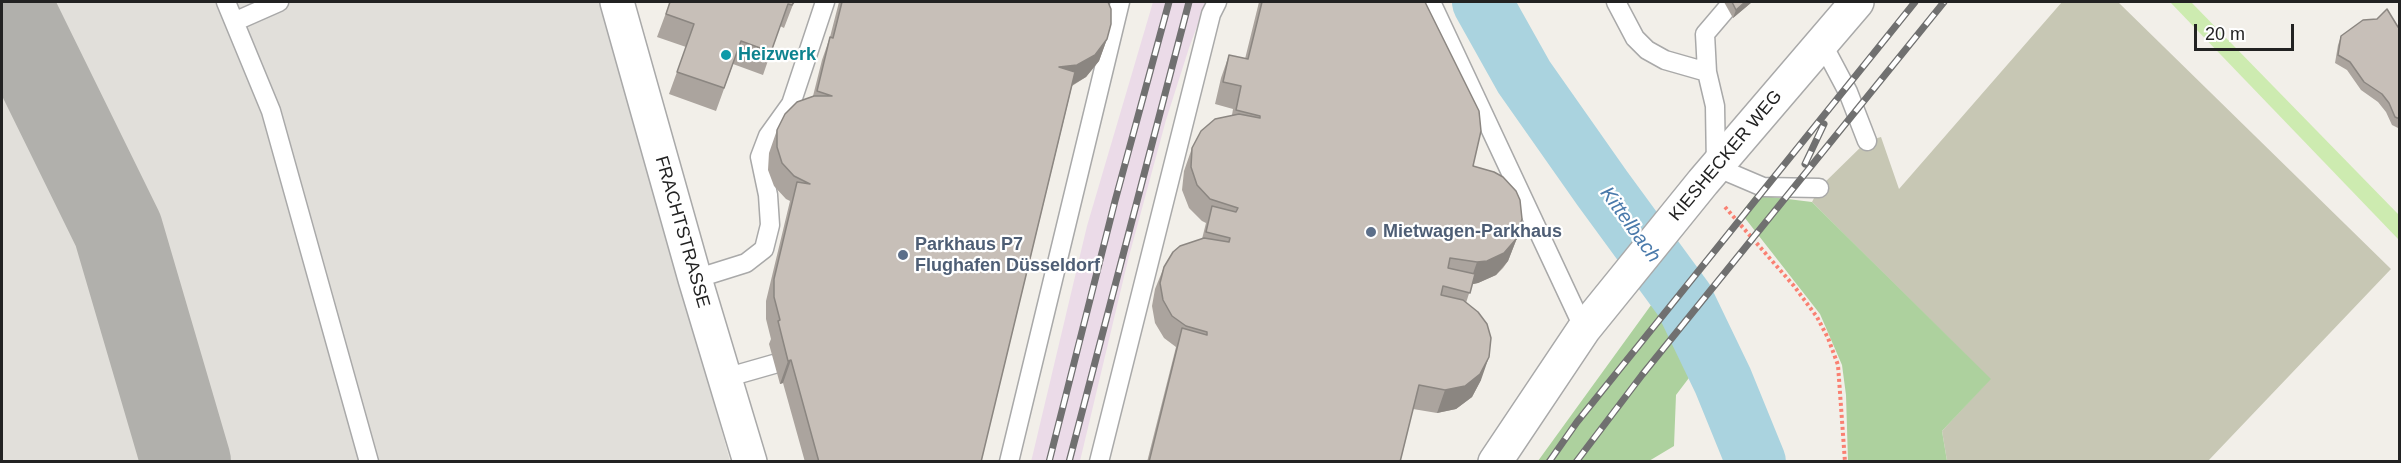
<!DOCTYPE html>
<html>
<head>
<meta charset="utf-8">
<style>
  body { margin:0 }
  #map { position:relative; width:2401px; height:463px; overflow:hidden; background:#f2efe9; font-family:Arial,sans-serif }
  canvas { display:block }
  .frame { position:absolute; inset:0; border:3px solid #222; pointer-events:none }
  .scale { position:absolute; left:2194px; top:24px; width:100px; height:27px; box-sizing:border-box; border:3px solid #222; border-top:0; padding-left:8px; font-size:18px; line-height:21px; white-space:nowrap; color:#222; -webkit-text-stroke:4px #fff; paint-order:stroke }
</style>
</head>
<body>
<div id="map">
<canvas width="2401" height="463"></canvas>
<div class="frame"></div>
<div class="scale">20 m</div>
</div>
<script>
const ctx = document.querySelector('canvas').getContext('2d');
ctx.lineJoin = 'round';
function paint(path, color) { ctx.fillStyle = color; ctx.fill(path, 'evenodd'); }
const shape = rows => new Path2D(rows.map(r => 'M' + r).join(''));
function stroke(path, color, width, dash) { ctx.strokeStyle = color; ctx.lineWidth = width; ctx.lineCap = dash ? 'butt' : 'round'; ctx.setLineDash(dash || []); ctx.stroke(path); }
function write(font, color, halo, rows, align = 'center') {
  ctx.font = font + ' Arial,sans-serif'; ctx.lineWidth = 4.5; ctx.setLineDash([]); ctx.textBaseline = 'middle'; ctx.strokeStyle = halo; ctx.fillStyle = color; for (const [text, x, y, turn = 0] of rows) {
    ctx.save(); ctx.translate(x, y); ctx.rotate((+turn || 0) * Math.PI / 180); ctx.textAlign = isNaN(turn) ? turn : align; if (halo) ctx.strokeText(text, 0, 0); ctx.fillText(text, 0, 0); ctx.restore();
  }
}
paint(shape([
  [1153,2,1206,2,1189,48,1166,120,1128,260,1080,461,1031,462,1087,226]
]), '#ebdbe8');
paint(shape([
  [2,2,604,2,730,461,2,461]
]), '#e1dfda');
paint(shape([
  [2062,2,2118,2,2391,269,2208,461,1947,461,1942,431,1990,379,1812,202,1819,188,1867,141,1881,137,1899,189]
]), '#c7c7b4');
paint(shape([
  [2170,2,2191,2,2399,215,2399,240]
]), '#cdebb0');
paint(shape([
  [1755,195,1812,202,1991,379,1942,431,1947,461,1848,461,1846,395,1842,365,1820,314,1741,213],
  [1662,290,1701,362,1676,395,1674,446,1649,461,1538,461]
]), '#add19e');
stroke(shape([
  [1482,2,1524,77,1602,188,1684,300,1723,381,1756,462]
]), '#aad3df', 60);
stroke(shape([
  [6,2,118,230,186,462]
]), '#b1b0ac', 90);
const service = shape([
  [226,2,271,111,369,462],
  [1431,2,1584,329],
  [1616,2,1635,38,1647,50,1665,60,1707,72],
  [1728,7,1705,34,1707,72,1715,106,1716,167,1763,187,1819,188],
  [236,21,279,2],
  [1822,43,1848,92,1867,141],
  [695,279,746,263,764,249,770,225,768,195,760,157,768,136,791,104,825,2],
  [725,378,774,364],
  [1009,462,1120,2],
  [1099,462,1211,14,1217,2]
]);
const minor = shape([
  [617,2,695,279,750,462]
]);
const tertiary = shape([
  [1495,462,1584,329,1703,182,1857,2]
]);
stroke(service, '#a9a9a9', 21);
stroke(minor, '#a9a9a9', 36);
stroke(tertiary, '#a9a9a9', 36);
stroke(shape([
  [1725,207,1794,286,1817,317,1828,338,1838,365,1845,462]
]), '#fa8072', 4, [3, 3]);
stroke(service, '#fff', 18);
stroke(minor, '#fff', 33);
stroke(tertiary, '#fff', 33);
const rail = shape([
  [1805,164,1824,124],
  [1049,462,1115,201,1169,2],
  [1069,462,1189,2],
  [1549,462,1577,422,1915,2],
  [1576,462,1642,375,1944,2]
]);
stroke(rail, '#707070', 7);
stroke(rail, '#fff', 4.5, [14]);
paint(shape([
  [670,2,794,2,784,28,780,26,763,75,733,64,716,111,669,94,686,47,657,37],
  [839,2,1108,2,1107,39,1099,61,1086,77,1072,86,981,462,805,462,783,383,780,384,769,344,771,339,766,319,766,301,790,201,786,199,774,186,768,170,769,153,777,130,813,96,822,60,830,37],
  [1259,2,1425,2,1473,166,1517,238,1508,261,1503,268,1496,275,1478,283,1472,284,1466,303,1481,380,1472,397,1456,409,1437,413,1413,409,1400,462,1147,462,1176,347,1164,338,1155,323,1152,306,1155,289,1164,267,1202,239,1206,223,1202,221,1189,208,1182,190,1184,171,1192,148,1232,115,1233,109,1215,104,1221,78,1229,55,1245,59],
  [1724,2,1752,2,1733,18],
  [2398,27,2400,28,2400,129,2392,125,2386,112,2378,102,2361,90,2347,70,2335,63,2338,45,2341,36]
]), '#aba49e');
paint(shape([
  [1745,2,1752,2,1733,18,1736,10],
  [1107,39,1099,61,1086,77,1069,87,1059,67],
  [1517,238,1508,261,1496,275,1478,283,1469,285,1477,262],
  [1489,357,1481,380,1472,397,1456,409,1437,413,1445,390],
  [791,360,783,383,780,384,788,361]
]), '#8b8681');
const building = shape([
  [670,2,794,2,792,5,788,4,771,52,741,41,724,88,677,72,694,24,666,14,670,2],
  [842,2,1108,2,1111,9,1111,24,1107,39,1095,55,1077,65,1059,67,1075,72,981,462,819,462,791,360,788,361,778,321,780,320,774,297,774,279,797,182,810,184,794,176,782,163,777,147,777,130,785,114,797,102,814,96,832,96,817,91,830,37,833,38,842,2],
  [1262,2,1425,2,1479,111,1481,131,1473,166,1494,172,1503,177,1516,191,1520,200,1522,219,1517,238,1504,253,1487,261,1477,262,1450,258,1448,268,1475,274,1470,293,1443,286,1441,295,1463,300,1478,312,1487,324,1491,338,1489,357,1480,374,1465,386,1445,390,1419,385,1400,462,1149,462,1182,328,1207,335,1207,332,1186,326,1172,316,1163,300,1160,283,1164,267,1173,252,1180,246,1204,238,1229,242,1230,238,1206,232,1212,206,1236,212,1238,208,1210,199,1197,185,1191,167,1192,148,1201,131,1215,119,1239,114,1260,118,1260,116,1236,110,1241,86,1223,82,1229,55,1248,59,1262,2],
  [1732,2,1745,2,1736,10,1732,2],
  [2387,9,2398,27,2400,28,2400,119,2395,117,2389,103,2382,94,2364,82,2350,62,2338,55,2341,36,2363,20,2377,19,2387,9]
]);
paint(building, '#c7bfb8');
stroke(building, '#8b8681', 1.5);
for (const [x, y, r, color] of [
  [726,55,6,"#0f9aa8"],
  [1371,232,6,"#5c6f8a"],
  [903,255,6,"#5c6f8a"]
]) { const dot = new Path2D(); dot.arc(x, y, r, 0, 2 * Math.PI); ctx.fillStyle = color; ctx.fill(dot); stroke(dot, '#fff', 2); }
write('bold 18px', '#0d838f', '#fff', [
  ["Heizwerk",738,55]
], 'left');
write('18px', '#222', '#fff', [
  ["KIESHECKER WEG",1726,156,-50],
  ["FRACHTSTRASSE",682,232,74]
]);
write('bold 18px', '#4e5e75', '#fff', [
  ["Mietwagen-Parkhaus",1383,232],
  ["Parkhaus P7",915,245],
  ["Flughafen Düsseldorf",915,266]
], 'left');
write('italic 20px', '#4a7aab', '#fff', [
  ["Kittelbach",1630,225,54]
]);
</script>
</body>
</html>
